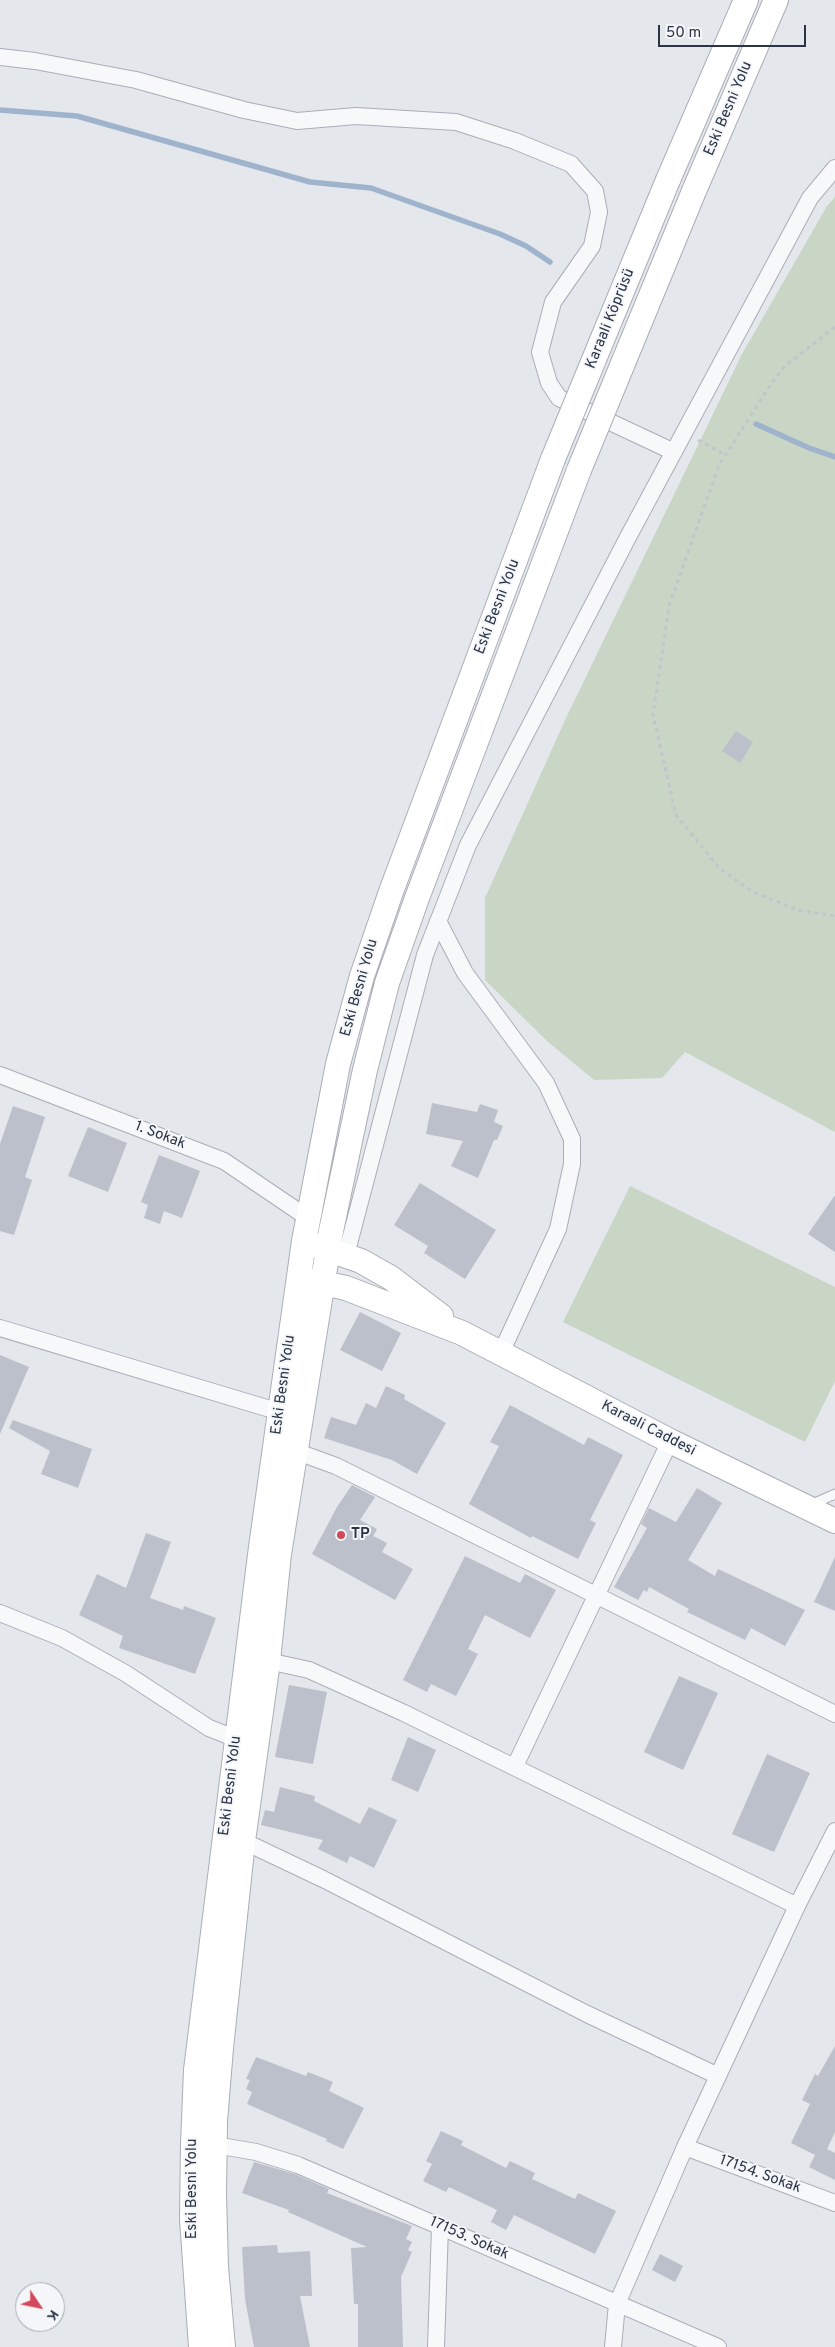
<!DOCTYPE html>
<html>
<head>
<meta charset="utf-8">
<style>
  body { margin:0 }
  #map { position:relative; width:835px; height:2347px; overflow:hidden; background:#e4e7ec; font-family:Overpass,sans-serif }
  canvas { display:block }
  .north { position:absolute; left:15px; top:2282px; width:50px; height:50px; box-sizing:border-box; background:#f4f6f9; border:1px solid #a4a8b1; border-radius:50%; rotate:124deg; font-size:14px; font-weight:700; line-height:20px; text-align:center; color:#2b3445 }
  .north::after { content:''; display:block; margin:auto; width:18px; height:22px; background:#d1495b; clip-path:polygon(50% 0,100% 100%,50% 72%,0 100%) }
  .scale { position:absolute; left:658px; top:25px; width:148px; height:22px; box-sizing:border-box; border:2px solid #2b3445; border-top:0; padding-left:6px; font-size:15px; line-height:18px; white-space:nowrap; color:#2b3445; -webkit-text-stroke:4px #f4f6f9; paint-order:stroke }
</style>
</head>
<body>
<div id="map">
<canvas width="835" height="2347"></canvas>
<div class="north">K</div>
<div class="scale">50 m</div>
</div>
<script>
const ctx = document.querySelector('canvas').getContext('2d');
ctx.lineJoin = 'round';
function paint(path, color) { ctx.fillStyle = color; ctx.fill(path, 'evenodd'); }
const shape = rows => new Path2D(rows.map(r => 'M' + r).join(''));
function stroke(path, color, width, dash) { ctx.strokeStyle = color; ctx.lineWidth = width; ctx.lineCap = dash ? 'butt' : 'round'; ctx.setLineDash(dash || []); ctx.stroke(path); }
function write(font, color, halo, rows, align = 'center') {
  ctx.font = font + ' Overpass,sans-serif'; ctx.lineWidth = 4; ctx.setLineDash([]); ctx.textBaseline = 'middle'; ctx.strokeStyle = halo; ctx.fillStyle = color; for (const [text, x, y, turn = 0] of rows) {
    ctx.save(); ctx.translate(x, y); ctx.rotate((+turn || 0) * Math.PI / 180); ctx.textAlign = isNaN(turn) ? turn : align; if (halo) ctx.strokeText(text, 0, 0); ctx.fillText(text, 0, 0); ctx.restore();
  }
}
paint(shape([
  [835,197,835,1132,685,1052,662,1078,594,1080,547,1041,485,980,485,898,566,718,742,354,827,206],
  [630,1186,835,1287,835,1381,805,1442,563,1322]
]), '#c9d6c5');
stroke(shape([
  [0,110,77,116,310,182,371,188,500,234,526,246,550,262],
  [756,424,809,448,835,457]
]), '#9fb4cc', 5.5);
paint(shape([
  [736,731,753,742,740,763,722,751],
  [432,1103,477,1112,480,1104,498,1110,494,1122,503,1126,497,1140,494,1140,478,1178,451,1166,463,1141,426,1134],
  [13,1106,45,1117,25,1177,32,1180,14,1235,0,1231,0,1144],
  [88,1127,127,1143,108,1192,68,1176],
  [159,1155,200,1171,182,1218,164,1211,160,1224,144,1218,148,1205,141,1202],
  [420,1183,496,1230,465,1279,424,1253,428,1246,394,1225],
  [835,1195,835,1252,808,1234],
  [360,1312,401,1333,382,1371,340,1350],
  [0,1355,29,1367,0,1434],
  [386,1386,405,1395,404,1399,446,1423,417,1474,392,1460,324,1438,331,1417,356,1425,366,1403,376,1408],
  [510,1405,584,1445,588,1437,623,1455,590,1520,596,1523,578,1559,532,1536,531,1538,469,1504,499,1446,490,1442],
  [13,1420,92,1449,78,1488,41,1474,50,1451,9,1428],
  [352,1485,375,1497,360,1520,377,1529,373,1536,387,1543,382,1552,413,1569,395,1600,312,1554,337,1507],
  [697,1488,722,1503,688,1560,715,1576,718,1569,805,1610,785,1646,751,1628,745,1640,687,1612,689,1609,649,1587,647,1592,644,1590,638,1600,614,1587,647,1528,641,1524,649,1508,676,1522],
  [146,1533,171,1542,150,1598,183,1610,184,1606,216,1618,195,1674,119,1648,123,1636,79,1615,97,1574,126,1588],
  [465,1556,520,1583,525,1574,556,1590,530,1638,485,1615,468,1649,478,1654,456,1696,431,1684,427,1692,403,1680],
  [835,1557,835,1611,814,1602],
  [679,1676,718,1693,683,1770,644,1752],
  [289,1685,327,1692,313,1764,275,1757],
  [408,1737,436,1750,418,1792,391,1780],
  [767,1754,810,1773,774,1852,732,1834],
  [280,1787,315,1796,314,1801,360,1824,369,1807,397,1820,374,1868,350,1856,347,1863,318,1849,323,1840,261,1825,265,1810,274,1812],
  [835,2046,835,2132,827,2149,835,2153,835,2180,809,2167,815,2155,791,2143,810,2104,802,2100,815,2074,818,2076],
  [256,2057,306,2076,308,2072,333,2082,329,2091,364,2108,343,2149,326,2141,327,2139,247,2104,252,2092,246,2089,250,2080,246,2079],
  [441,2131,463,2141,461,2145,506,2168,510,2161,535,2173,532,2179,575,2199,578,2193,616,2211,595,2254,514,2215,506,2230,491,2222,497,2210,449,2187,446,2192,423,2181,432,2164,426,2161],
  [254,2162,295,2174,329,2189,327,2193,412,2226,406,2239,412,2242,408,2250,412,2252,401,2277,403,2347,358,2347,358,2304,354,2304,351,2248,367,2247,288,2212,289,2210,242,2193],
  [277,2245,278,2253,310,2251,312,2296,300,2296,310,2347,254,2347,245,2299,242,2247],
  [660,2254,683,2266,675,2282,652,2270]
]), '#bbc0ca');
const lane = shape([
  [810,1505,835,1494]
]);
const street = shape([
  [0,57,35,61,136,80,244,110,297,121,356,116,456,122,515,141,571,164,595,191,599,212,592,246,553,302,540,352,549,383,559,398,674,452],
  [438,921,465,973,546,1083,572,1139,572,1164,558,1229,501,1353],
  [0,1075,224,1161,308,1218],
  [346,1255,425,955,468,845,627,539,810,198,835,168],
  [0,1328,280,1412],
  [295,1451,336,1466,835,1714],
  [0,1613,62,1638,125,1673,209,1728,237,1739],
  [268,1661,309,1670,404,1713,797,1906],
  [515,1766,670,1441],
  [243,1841,323,1879,587,2014,718,2076],
  [215,2145,256,2152,298,2165,718,2347],
  [685,2147,835,2203],
  [436,2347,440,2227],
  [613,2347,617,2304,685,2147,797,1906,835,1831]
]);
const secondary = shape([
  [668,180,746,0],
  [694,191,776,0],
  [315,1245,361,1261,391,1278,441,1316],
  [308,1280,346,1288,462,1333,670,1441,835,1521],
  [201,2347,192,2219,193,2144,196,2070,261,1547,304,1241,338,1064,362,976,392,889,553,459],
  [223,2347,216,2267,214,2194,215,2121,221,2048,243,1841,268,1661,279,1554,331,1231,365,1070,387,983,417,898,579,470]
]);
stroke(lane, '#a9aeb7', 11);
stroke(street, '#a9aeb7', 18);
stroke(secondary, '#a9aeb7', 26);
stroke(shape([
  [835,327,785,366,771,384,719,465,669,606,653,715,676,815,720,869,755,893,798,910,835,916],
  [698,440,726,455]
]), '#c2c5cb', 3, [4, 4]);
stroke(lane, '#f7f8fa', 9);
stroke(street, '#f7f8fa', 16);
stroke(secondary, '#fff', 24);
const secondaryBridge = shape([
  [553,459,668,180],
  [579,470,694,191]
]);
stroke(secondaryBridge, '#a9aeb7', 26, []);
stroke(secondaryBridge, '#fff', 24);
for (const [x, y, r, color] of [
  [341,1535,5,"#d1495b"]
]) { const dot = new Path2D(); dot.arc(x, y, r, 0, 2 * Math.PI); ctx.fillStyle = color; ctx.fill(dot); stroke(dot, '#f4f6f9', 2); }
write('15px', '#2b3445', '#f4f6f9', [
  ["Eski Besni Yolu",729,109,-67],
  ["Karaali Köprüsü",611,319,-68],
  ["Eski Besni Yolu",498,607,-69],
  ["Eski Besni Yolu",360,988,-74],
  ["1. Sokak",160,1136,21],
  ["Eski Besni Yolu",284,1385,-82],
  ["Karaali Caddesi",648,1429,27],
  ["Eski Besni Yolu",231,1786,-83],
  ["17154. Sokak",760,2175,20],
  ["Eski Besni Yolu",193,2189,-90],
  ["17153. Sokak",469,2239,24]
]);
write('bold 15px', '#2b3445', '#f4f6f9', [
  ["TP",351,1535]
], 'left');
</script>
</body>
</html>
